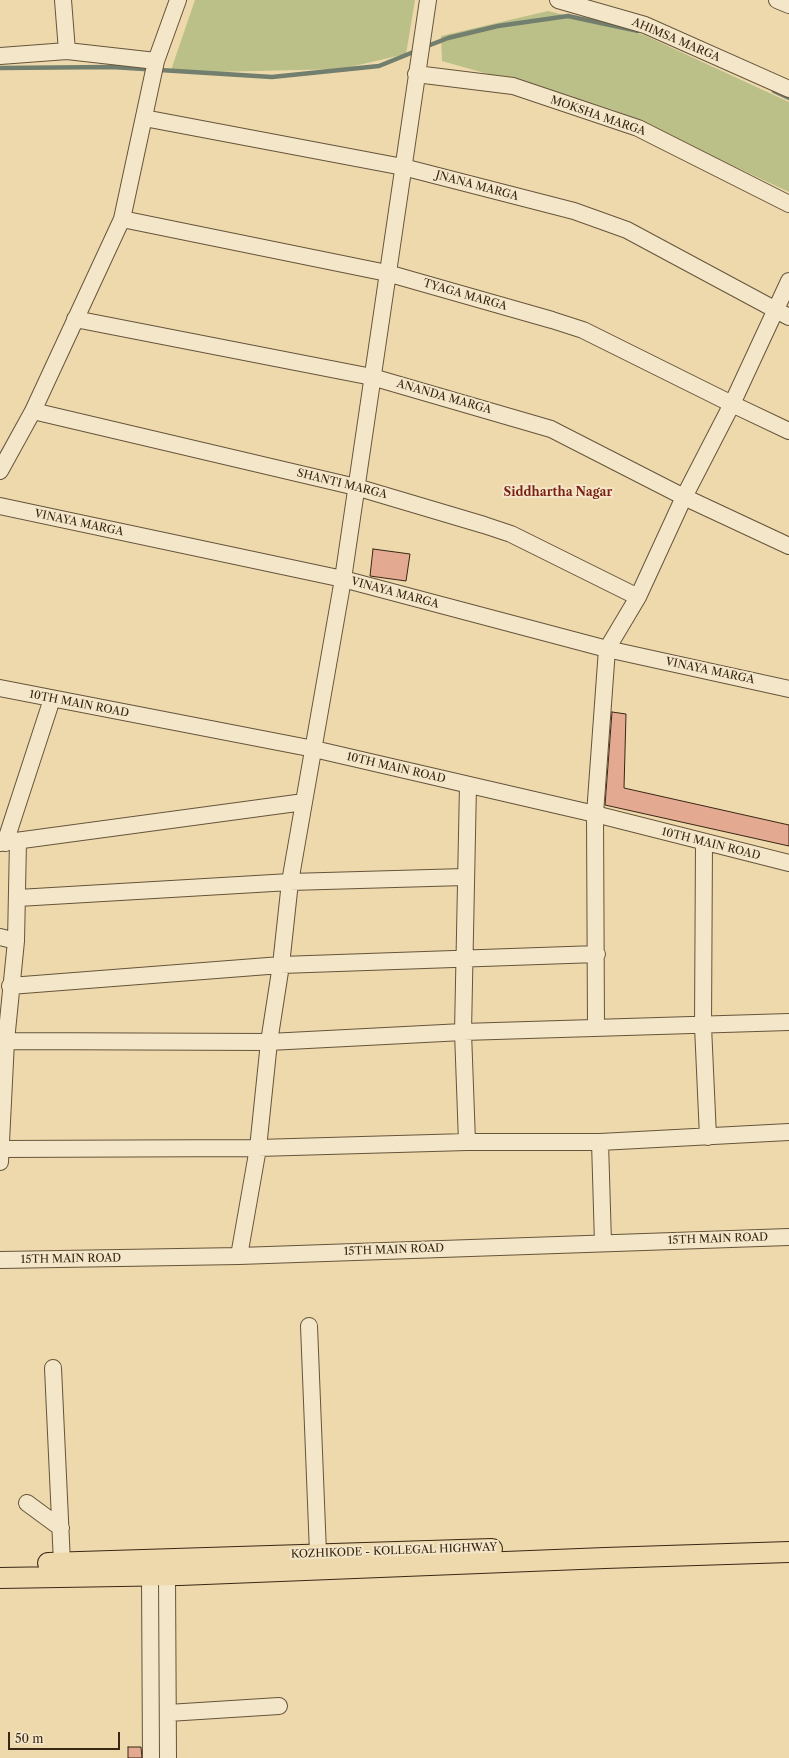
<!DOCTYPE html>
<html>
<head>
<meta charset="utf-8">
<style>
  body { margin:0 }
  #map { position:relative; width:789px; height:1758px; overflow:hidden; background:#eed9ac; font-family:"Libre Caslon Text",serif }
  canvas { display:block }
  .scale { position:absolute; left:8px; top:1732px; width:112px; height:18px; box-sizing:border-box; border:2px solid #382715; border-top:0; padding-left:5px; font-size:12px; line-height:14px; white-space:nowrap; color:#382715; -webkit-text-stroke:3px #f4e6c9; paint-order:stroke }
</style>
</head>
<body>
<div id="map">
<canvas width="789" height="1758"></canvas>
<div class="scale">50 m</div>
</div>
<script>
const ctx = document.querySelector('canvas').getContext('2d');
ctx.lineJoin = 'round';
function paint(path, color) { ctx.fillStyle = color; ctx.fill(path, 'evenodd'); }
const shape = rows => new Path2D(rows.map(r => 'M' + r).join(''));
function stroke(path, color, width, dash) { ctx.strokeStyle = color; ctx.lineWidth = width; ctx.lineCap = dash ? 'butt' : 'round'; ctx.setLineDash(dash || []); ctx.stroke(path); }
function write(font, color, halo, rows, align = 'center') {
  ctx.font = font + ' "Libre Caslon Text",serif'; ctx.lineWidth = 4; ctx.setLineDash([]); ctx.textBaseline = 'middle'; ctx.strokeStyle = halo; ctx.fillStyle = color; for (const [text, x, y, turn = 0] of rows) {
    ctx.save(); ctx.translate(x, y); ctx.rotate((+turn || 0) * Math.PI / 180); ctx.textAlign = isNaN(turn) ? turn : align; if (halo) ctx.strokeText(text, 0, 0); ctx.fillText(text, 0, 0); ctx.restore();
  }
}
paint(shape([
  [195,0,415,0,406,54,341,69,170,73],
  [548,11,644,35,789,102,789,192,611,109,442,61,441,36]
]), '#bbbf88');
stroke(shape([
  [425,47,448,38,498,26,568,16,638,31],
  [0,68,112,67,272,77,379,66,416,51],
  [774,91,789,98]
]), '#727f6e', 4.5);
const building = shape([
  [373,549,410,554,406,581,370,576,373,549],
  [612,712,626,714,624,788,789,825,789,846,605,805,612,712],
  [128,1747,141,1747,142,1758,128,1758,128,1747]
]);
paint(building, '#e3a991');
stroke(building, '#382715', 1);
const minor = shape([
  [63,0,67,51],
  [558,0,645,25,789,89],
  [777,0,789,5],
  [0,56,67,51,156,61,178,0],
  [416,74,513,86,638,128,789,204],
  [144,118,403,167,574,211,627,230,789,317],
  [122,219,387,273,552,320,583,330,732,404,789,431],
  [75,319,372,377,551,429,684,497,789,546],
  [33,411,356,487,484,525,511,534,638,597],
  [0,471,33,411,122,219,156,61],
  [0,506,343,579,607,649,789,689],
  [0,688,314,749,595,814,789,863],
  [704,842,703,1026,708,1137],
  [0,843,304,802],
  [5,843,52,699],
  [18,898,290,882,465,877],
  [0,937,16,941],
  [10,986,281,965,597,954],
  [596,1028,595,814,607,649,638,597,684,497,732,404,789,281],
  [0,1039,6,1041,269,1042,463,1032,789,1022],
  [467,1142,463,1032,468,785],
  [600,1142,603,1243],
  [0,1149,258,1148,467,1142,600,1142,789,1132],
  [0,1162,6,1041,16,941,18,841],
  [239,1256,258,1148,269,1042,281,965,290,882,343,579,428,0],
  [0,1260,239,1256,789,1237],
  [309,1326,318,1553],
  [53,1368,62,1563],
  [27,1503,61,1528],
  [167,1575,168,1758],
  [150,1576,151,1758],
  [168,1713,279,1706]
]);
const major = shape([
  [48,1563,492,1549],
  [0,1578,180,1575,605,1558,789,1552]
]);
stroke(minor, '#66543b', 18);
stroke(major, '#382715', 22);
stroke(minor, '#f4e6c9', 16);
stroke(major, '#eed9ac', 20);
write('11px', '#382715', '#f4e6c9', [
  ["AHIMSA MARGA",676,40,23],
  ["MOKSHA MARGA",598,116,19],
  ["JNANA MARGA",477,186,15],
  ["TYAGA MARGA",465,295,16],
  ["ANANDA MARGA",444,397,16],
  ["SHANTI MARGA",342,484,14],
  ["VINAYA MARGA",79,523,12],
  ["VINAYA MARGA",395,593,15],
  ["VINAYA MARGA",710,671,12],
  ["10TH MAIN ROAD",79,704,11],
  ["10TH MAIN ROAD",396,768,13],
  ["10TH MAIN ROAD",711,844,14],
  ["15TH MAIN ROAD",718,1239,-2],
  ["15TH MAIN ROAD",394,1250,-2],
  ["15TH MAIN ROAD",71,1259,-1],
  ["KOZHIKODE - KOLLEGAL HIGHWAY",394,1551,-2]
]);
write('bold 12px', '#7a1f14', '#f4e6c9', [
  ["Siddhartha Nagar",558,493]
]);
</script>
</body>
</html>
